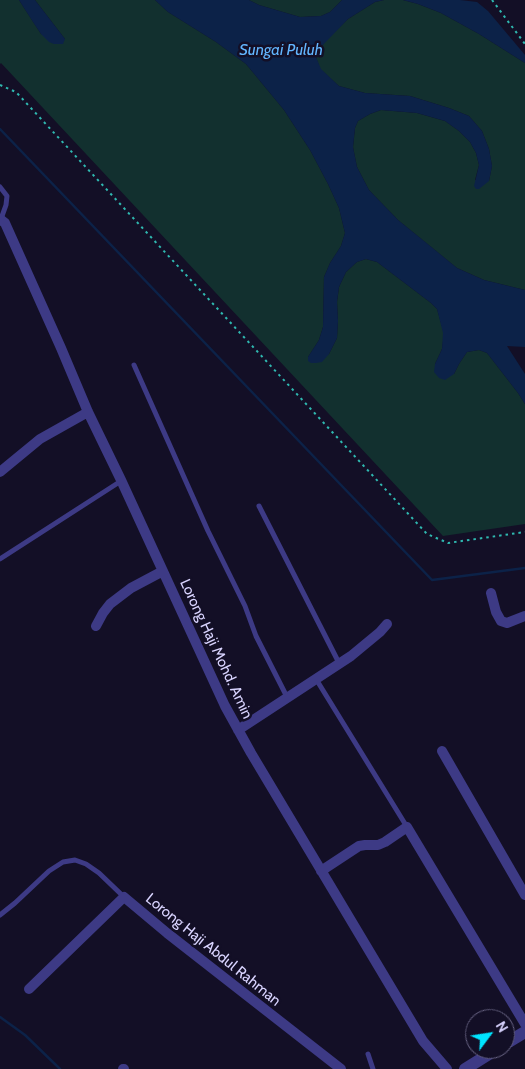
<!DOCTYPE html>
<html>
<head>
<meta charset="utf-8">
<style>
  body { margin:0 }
  #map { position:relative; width:525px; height:1069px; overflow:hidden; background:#130f26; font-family:Cabin,sans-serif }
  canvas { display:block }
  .north { position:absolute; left:465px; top:1009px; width:50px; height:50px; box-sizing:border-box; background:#130f26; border:1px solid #625e7d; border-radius:50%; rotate:59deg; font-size:14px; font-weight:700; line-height:20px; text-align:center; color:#d9d4ff }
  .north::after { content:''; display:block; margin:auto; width:18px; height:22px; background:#00e5ff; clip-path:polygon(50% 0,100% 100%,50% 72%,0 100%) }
</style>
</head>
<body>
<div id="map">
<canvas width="525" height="1069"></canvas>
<div class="north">N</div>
</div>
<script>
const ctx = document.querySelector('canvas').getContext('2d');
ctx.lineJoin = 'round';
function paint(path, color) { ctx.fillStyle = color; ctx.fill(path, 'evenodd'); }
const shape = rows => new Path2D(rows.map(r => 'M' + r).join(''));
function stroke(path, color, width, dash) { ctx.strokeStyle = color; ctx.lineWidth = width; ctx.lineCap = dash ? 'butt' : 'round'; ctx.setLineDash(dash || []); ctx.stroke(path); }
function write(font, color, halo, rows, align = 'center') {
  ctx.font = font + ' Cabin,sans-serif'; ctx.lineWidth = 5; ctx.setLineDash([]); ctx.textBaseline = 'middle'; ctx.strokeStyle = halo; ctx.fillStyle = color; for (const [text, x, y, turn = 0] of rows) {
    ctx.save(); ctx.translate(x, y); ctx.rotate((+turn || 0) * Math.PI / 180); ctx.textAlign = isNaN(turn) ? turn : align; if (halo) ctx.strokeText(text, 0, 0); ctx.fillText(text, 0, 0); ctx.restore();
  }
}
paint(shape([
  [0,0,19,0,41,34,65,39,35,0,155,0,168,12,216,42,246,64,284,110,310,150,328,184,339,208,345,233,341,246,330,263,324,277,323,327,319,340,308,357,329,354,337,338,338,321,337,302,339,287,346,272,357,262,366,259,377,262,431,303,437,309,444,333,442,349,435,364,454,374,459,364,467,352,479,350,487,353,518,393,525,404,525,524,443,536,1,63,0,64],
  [249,0,342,0,330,12,321,16,300,17,259,5],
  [384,0,403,0,418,4,441,13,479,34,525,63,525,290,484,280,457,268,398,220,369,190,357,167,353,147,355,128,358,121,370,114,381,110,417,113,445,121,459,131,470,142,476,153,479,165,475,180,489,181,492,166,489,149,482,131,469,116,449,108,410,96,365,93,339,86,320,69,316,57,321,47,329,37,348,19,375,2]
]), '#12302f');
paint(shape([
  [19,0,35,0,65,39,63,44,54,44,49,42,41,34,33,22],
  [155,0,249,0,259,5,300,17,321,16,330,12,342,0,384,0,375,2,348,19,321,47,316,57,321,69,339,86,365,93,410,96,449,108,469,116,482,131,489,149,492,166,489,181,479,189,476,189,474,186,479,165,476,153,470,142,459,131,445,121,417,113,381,110,370,114,358,121,355,128,353,147,357,167,369,190,398,220,424,241,457,268,484,280,525,290,525,347,507,346,525,374,525,404,518,393,487,353,479,350,467,352,459,364,454,374,445,380,439,378,434,372,435,364,442,349,443,333,437,309,431,303,377,262,366,259,357,262,346,272,339,287,337,302,338,321,337,338,329,354,322,362,316,363,311,363,308,361,308,357,319,340,323,327,324,277,330,263,341,246,345,233,339,208,328,184,310,150,284,110,246,64,216,42,168,12],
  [403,0,460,0,477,2,488,11,525,55,525,63,479,34,441,13,418,4]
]), '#0c2248');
stroke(shape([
  [0,129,432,580,525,568],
  [0,1017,25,1035,60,1069]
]), '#0c2248', 2.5);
stroke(shape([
  [492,0,525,44],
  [0,85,16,92,427,534,448,543,525,532]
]), '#2fb8b0', 2, [2.5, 4]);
stroke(shape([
  [0,187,7,196,6,205,1,219],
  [134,365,208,531,245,606,256,636,287,697],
  [259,506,339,663],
  [0,559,121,481],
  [316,679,407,827],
  [0,915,15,903,49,871,63,862,75,860,86,864,99,873,124,897],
  [368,1054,373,1069]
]), '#3d3a85', 5);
stroke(shape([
  [0,219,5,223,61,348,88,412,121,480,225,706,251,753,423,1041,447,1069],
  [0,472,40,439,88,412],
  [491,593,496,612,501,621,507,623,525,616],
  [96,626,103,613,110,604,131,588,163,571],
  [238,730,351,656,380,632,387,624],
  [442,751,525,895],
  [321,871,359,846,365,845,378,845,385,842,407,827,525,1024],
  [29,989,124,897,167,933,341,1069],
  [123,1069,124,1069]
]), '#3d3a85', 10);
stroke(shape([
  [505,1044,525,1032],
  [465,1069,497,1049]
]), '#3d3a85', 12);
write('15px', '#d9d4ff', '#130f26', [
  ["Lorong Haji Mohd. Amin",216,649,65],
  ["Lorong Haji Abdul Rahman",213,950,39]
]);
write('italic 16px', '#62b6ff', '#130f26', [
  ["Sungai Puluh",281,50]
]);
</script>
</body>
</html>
